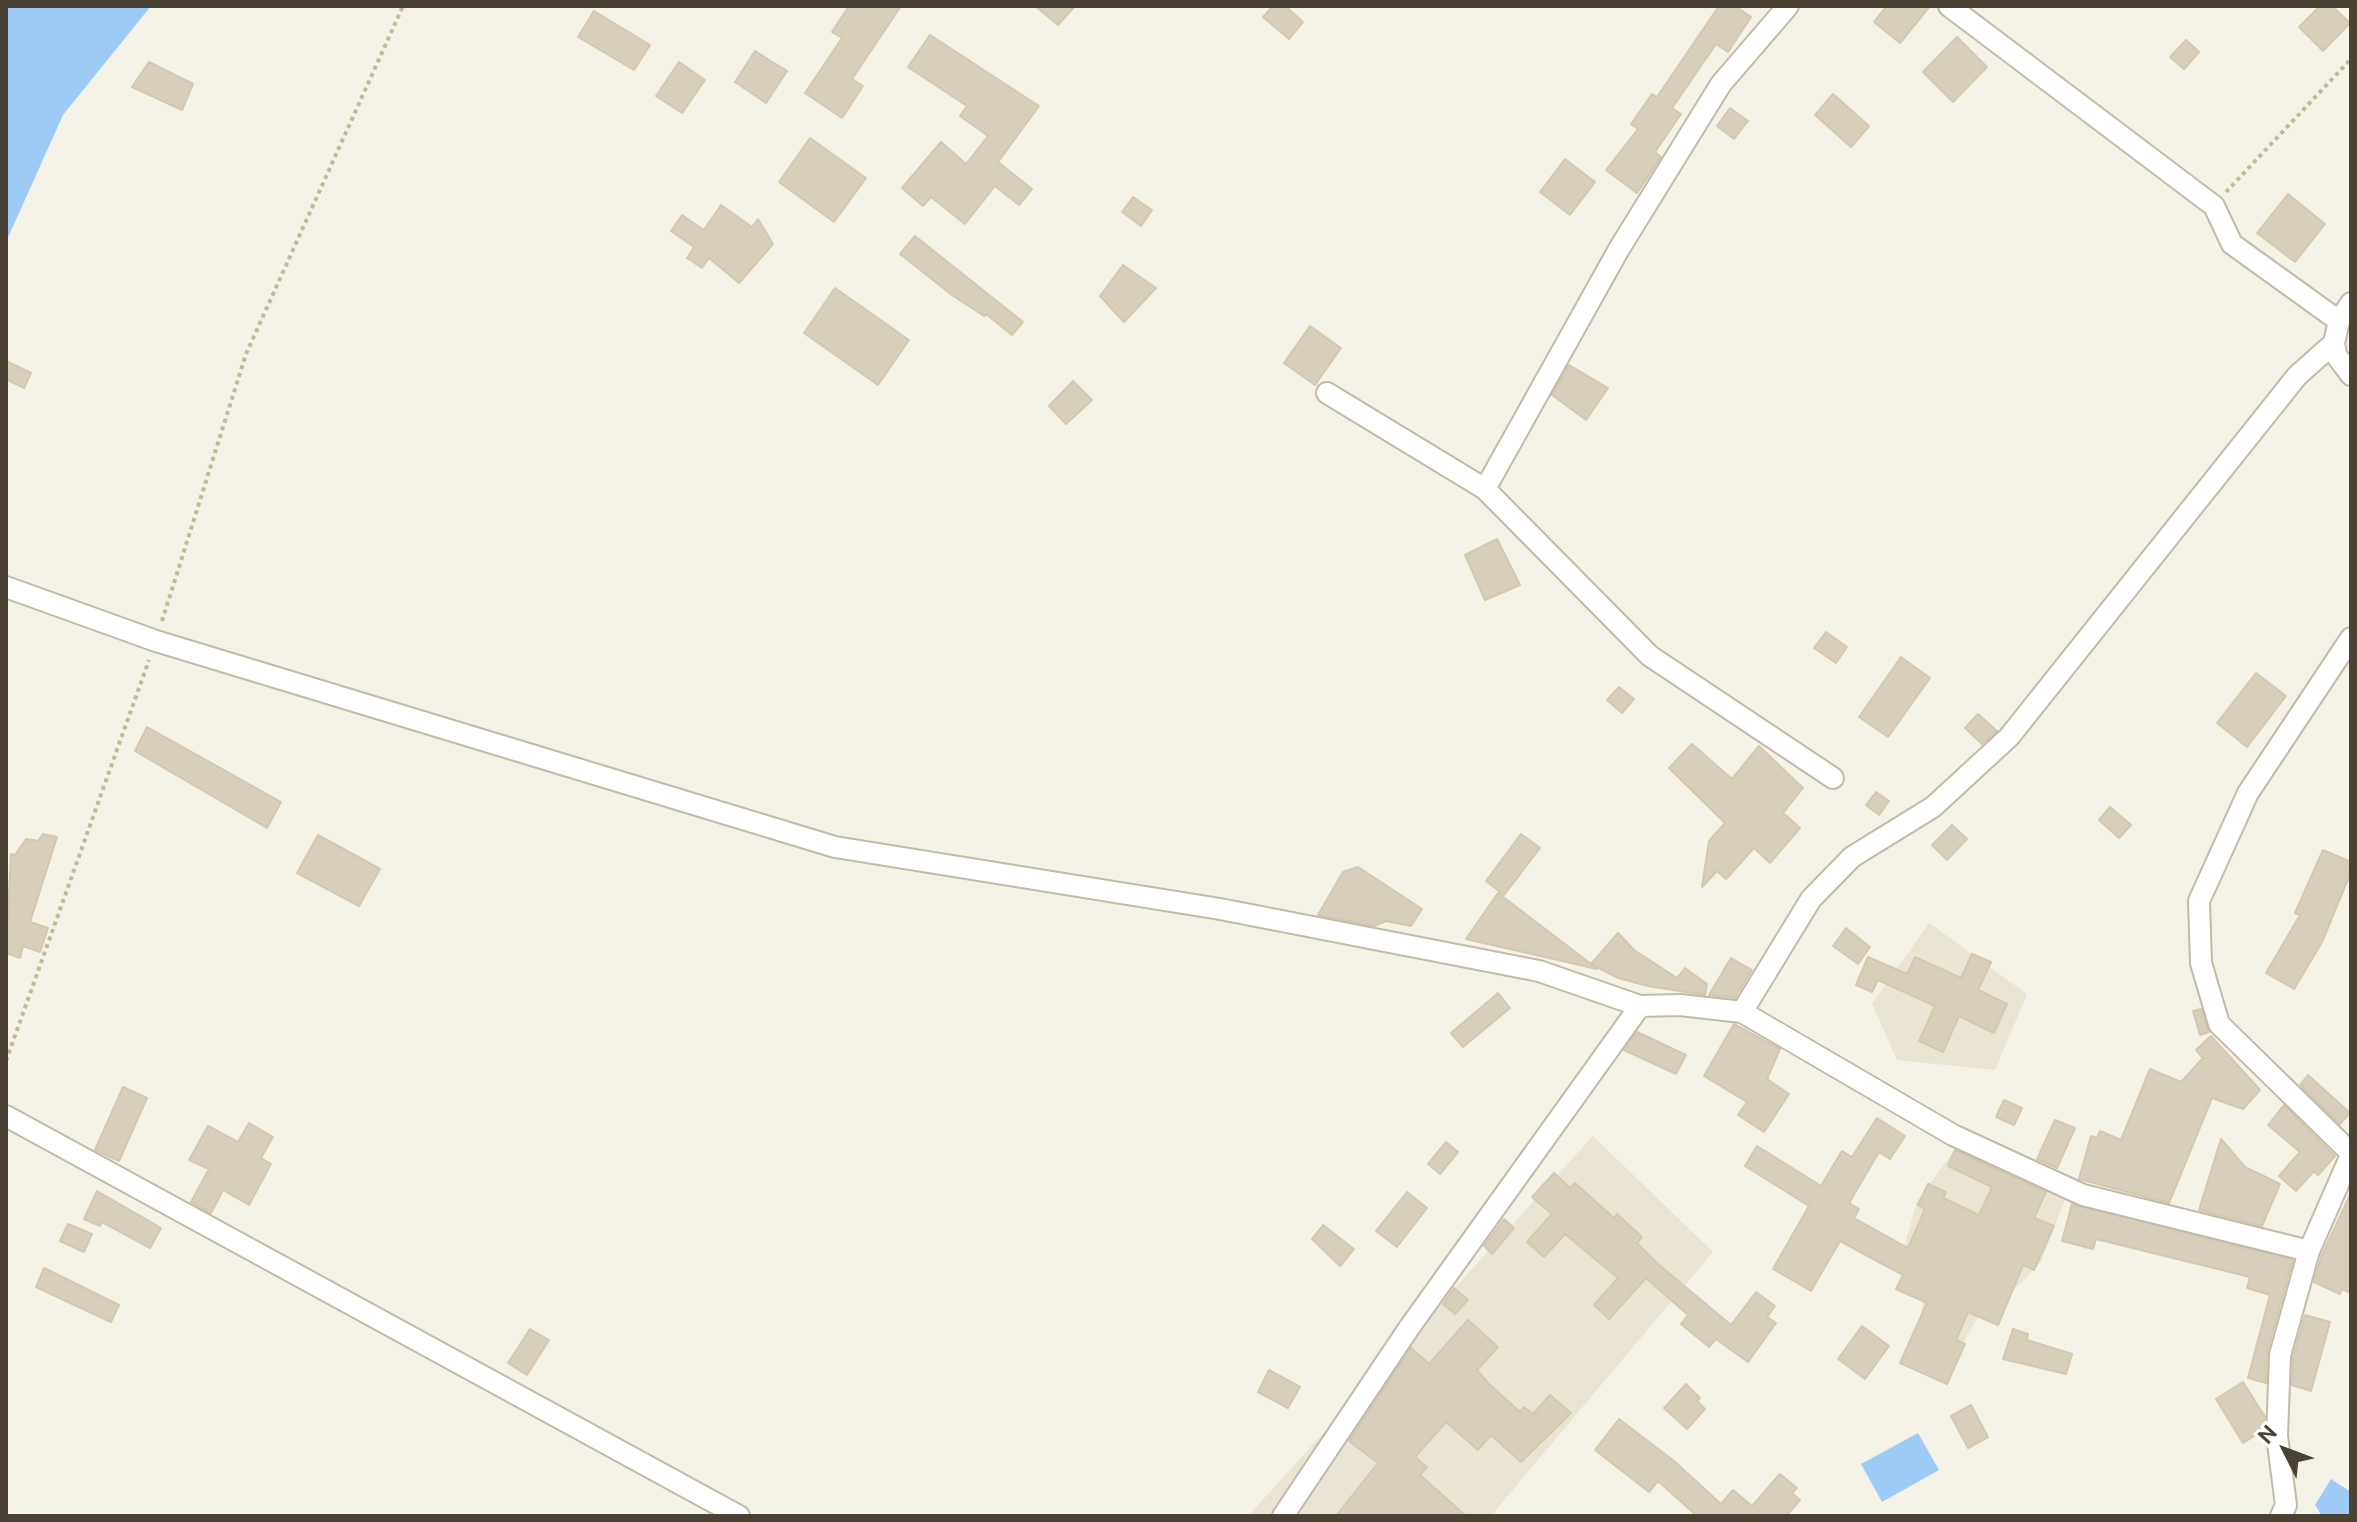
<!DOCTYPE html>
<html>
<head>
<meta charset="utf-8">
<style>
  body { margin:0 }
  #map { position:relative; width:2357px; height:1522px; overflow:hidden; background:#f5f2e7; font-family:Ubuntu,sans-serif }
  canvas { display:block }
  .frame { position:absolute; inset:0; border:8px solid #494235; pointer-events:none }
  .north { position:absolute; left:2245px; top:1410px; width:80px; height:80px; -webkit-text-stroke:6px #fff; paint-order:stroke; rotate:312deg; font-size:22px; font-weight:700; line-height:32px; text-align:center; color:#494235 }
  .north::after { content:''; display:block; margin:auto; width:28px; height:36px; background:#494235; clip-path:polygon(50% 0,100% 100%,50% 72%,0 100%) }
</style>
</head>
<body>
<div id="map">
<canvas width="2357" height="1522"></canvas>
<div class="frame"></div>
<div class="north">N</div>
</div>
<script>
const ctx = document.querySelector('canvas').getContext('2d');
ctx.lineJoin = 'round';
function paint(path, color) { ctx.fillStyle = color; ctx.fill(path, 'evenodd'); }
const shape = rows => new Path2D(rows.map(r => 'M' + r).join(''));
function stroke(path, color, width, dash) { ctx.strokeStyle = color; ctx.lineWidth = width; ctx.lineCap = dash ? 'butt' : 'round'; ctx.setLineDash(dash || []); ctx.stroke(path); }
paint(shape([
  [1929,923,2027,994,1995,1070,1897,1060,1872,1004],
  [1593,1136,1713,1252,1495,1511,1494,1516,1248,1516],
  [1957,1147,2066,1197,2041,1262,2017,1287,1988,1300,1953,1360,1908,1362,1932,1271,1902,1255,1917,1201]
]), '#e9e4d4');
paint(shape([
  [6,6,151,6,63,115,6,242],
  [1918,1433,1939,1470,1882,1502,1861,1464],
  [2331,1479,2351,1492,2351,1516,2322,1516,2315,1505]
]), '#9ecbf6');
const building = shape([
  [849,6,901,6,852,79,863,86,842,118,805,93,842,38,832,32,849,6],
  [1035,6,1075,6,1058,25,1035,6],
  [1273,6,1285,6,1303,22,1289,39,1263,17,1273,6],
  [1719,6,1735,6,1751,17,1728,52,1716,44,1672,108,1681,114,1655,152,1661,157,1637,193,1606,170,1638,129,1631,124,1652,94,1657,97,1719,6],
  [1887,6,1930,6,1900,43,1874,22,1887,6],
  [2320,6,2332,6,2350,23,2323,51,2299,27,2320,6],
  [594,11,650,45,634,70,578,37,594,11],
  [930,35,1039,106,998,162,1032,189,1019,205,995,186,965,224,931,197,923,206,902,188,941,142,966,164,988,136,960,116,967,106,908,67,930,35],
  [1957,37,1987,67,1953,102,1923,72,1957,37],
  [2186,40,2199,52,2184,69,2170,57,2186,40],
  [755,51,787,71,766,103,735,82,755,51],
  [149,62,193,84,182,110,132,87,149,62],
  [679,62,705,80,682,113,656,96,679,62],
  [1833,94,1869,126,1851,147,1815,115,1833,94],
  [1730,108,1748,121,1734,139,1717,126,1730,108],
  [810,138,866,178,834,222,779,182,810,138],
  [1565,159,1595,182,1570,215,1540,192,1565,159],
  [2288,194,2325,224,2295,262,2257,233,2288,194],
  [1133,197,1152,210,1141,226,1122,212,1133,197],
  [721,205,752,227,758,219,773,244,739,283,709,258,702,268,687,258,694,247,671,231,682,215,704,230,721,205],
  [915,236,1023,322,1012,335,986,314,984,316,952,295,900,254,915,236],
  [1123,265,1156,288,1124,322,1100,296,1123,265],
  [835,288,909,340,878,385,804,333,835,288],
  [1310,326,1341,348,1315,385,1284,363,1310,326],
  [6,361,31,373,24,388,6,379,6,361],
  [1569,365,1608,388,1586,420,1552,395,1569,365],
  [1073,381,1092,400,1066,424,1049,406,1073,381],
  [1497,539,1520,585,1485,600,1465,555,1497,539],
  [1826,632,1847,647,1836,663,1814,648,1826,632],
  [1901,657,1930,678,1888,737,1859,717,1901,657],
  [2256,673,2286,696,2247,747,2217,723,2256,673],
  [1619,687,1634,699,1622,713,1607,700,1619,687],
  [1978,714,1997,731,1982,744,1965,728,1978,714],
  [147,727,281,802,267,828,135,751,147,727],
  [1692,744,1732,779,1759,746,1803,788,1783,813,1800,828,1770,863,1754,848,1726,879,1717,871,1702,887,1709,841,1725,823,1669,768,1692,744],
  [1876,792,1889,801,1879,815,1866,805,1876,792],
  [2110,807,2131,825,2119,838,2099,820,2110,807],
  [1952,825,1967,839,1947,860,1932,845,1952,825],
  [43,834,57,837,30,922,48,928,40,952,23,946,20,958,6,953,11,854,15,855,26,839,38,841,43,834],
  [1521,834,1540,848,1504,895,1486,881,1521,834],
  [318,835,380,869,359,906,297,873,318,835],
  [2323,850,2351,862,2351,872,2322,942,2294,989,2266,973,2300,915,2295,913,2323,850],
  [1358,867,1422,909,1411,926,1386,921,1374,926,1318,915,1343,872,1358,867],
  [1498,893,1591,964,1618,933,1634,950,1677,978,1685,968,1707,984,1705,995,1648,986,1618,978,1591,964,1597,969,1466,939,1498,893],
  [1846,928,1870,947,1858,964,1833,946,1846,928],
  [1972,954,1991,962,1978,990,2007,1004,1994,1033,1959,1016,1943,1052,1919,1041,1935,1006,1878,980,1872,992,1856,985,1868,957,1907,974,1915,957,1961,978,1972,954],
  [1731,958,1752,970,1735,998,1709,995,1731,958],
  [1498,993,1510,1008,1463,1047,1451,1033,1498,993],
  [2201,1009,2209,1032,2200,1035,2193,1011,2201,1009],
  [1734,1024,1780,1049,1767,1079,1789,1094,1764,1132,1738,1115,1747,1102,1704,1076,1734,1024],
  [1637,1032,1686,1055,1676,1074,1624,1050,1637,1032],
  [2211,1036,2260,1090,2243,1109,2212,1098,2169,1203,2079,1179,2091,1136,2097,1138,2100,1131,2121,1140,2150,1069,2181,1082,2203,1058,2196,1050,2211,1036],
  [2308,1075,2350,1113,2340,1124,2300,1085,2308,1075],
  [123,1087,147,1098,119,1161,95,1150,123,1087],
  [2004,1100,2022,1108,2014,1125,1996,1117,2004,1100],
  [2284,1105,2335,1156,2318,1175,2314,1171,2296,1191,2279,1176,2300,1152,2268,1125,2284,1105],
  [1877,1118,1905,1136,1890,1159,1879,1152,1849,1203,1859,1209,1854,1218,1908,1248,1925,1209,1918,1205,1928,1184,1946,1192,1943,1198,1979,1215,1992,1187,1948,1166,1955,1150,2046,1192,2034,1218,2054,1226,2034,1270,2023,1265,1998,1325,1968,1312,1956,1340,1965,1344,1947,1384,1900,1363,1927,1303,1896,1289,1903,1275,1840,1241,1811,1291,1773,1269,1809,1206,1745,1166,1757,1146,1821,1186,1842,1151,1852,1157,1877,1118],
  [2055,1120,2075,1128,2057,1168,2037,1159,2055,1120],
  [249,1123,273,1137,261,1158,271,1164,249,1205,223,1190,211,1213,191,1202,209,1169,189,1160,208,1126,238,1142,249,1123],
  [2221,1139,2245,1167,2280,1184,2262,1226,2199,1210,2221,1139],
  [1446,1142,1458,1152,1440,1174,1428,1164,1446,1142],
  [1554,1173,1570,1188,1575,1183,1614,1218,1617,1214,1642,1237,1637,1243,1658,1264,1731,1325,1756,1292,1775,1306,1767,1317,1776,1323,1748,1362,1716,1339,1709,1347,1681,1324,1688,1315,1646,1278,1609,1319,1594,1305,1618,1278,1565,1234,1544,1257,1527,1242,1552,1214,1532,1197,1554,1173],
  [97,1191,161,1228,150,1248,102,1222,100,1226,84,1219,97,1191],
  [1407,1192,1427,1208,1397,1247,1376,1231,1407,1192],
  [2351,1193,2351,1293,2342,1289,2340,1294,2314,1282,2321,1257,2351,1193],
  [2072,1204,2293,1260,2267,1352,2266,1383,2248,1378,2270,1295,2247,1288,2250,1277,2096,1239,2093,1249,2062,1241,2072,1204],
  [1504,1219,1514,1228,1492,1254,1484,1246,1504,1219],
  [68,1224,92,1234,84,1252,60,1241,68,1224],
  [1323,1225,1354,1249,1340,1266,1312,1239,1323,1225],
  [44,1268,119,1305,111,1322,36,1287,44,1268],
  [1454,1288,1468,1300,1455,1314,1443,1304,1454,1288],
  [2305,1315,2330,1322,2311,1391,2292,1385,2293,1357,2305,1315],
  [1468,1320,1498,1347,1477,1370,1489,1384,1520,1412,1524,1407,1533,1414,1550,1395,1571,1413,1521,1462,1491,1435,1478,1450,1446,1422,1415,1457,1427,1467,1420,1475,1466,1516,1336,1516,1378,1463,1349,1441,1411,1348,1429,1364,1468,1320],
  [1862,1326,1889,1346,1865,1379,1838,1359,1862,1326],
  [530,1329,549,1340,527,1375,508,1363,530,1329],
  [2013,1329,2028,1334,2027,1340,2072,1354,2066,1374,2003,1359,2013,1329],
  [1269,1370,1300,1387,1288,1408,1258,1392,1269,1370],
  [2243,1382,2265,1417,2264,1430,2243,1443,2216,1399,2243,1382],
  [1686,1384,1700,1398,1697,1401,1705,1409,1687,1429,1664,1408,1686,1384],
  [1971,1405,1988,1437,1968,1448,1951,1416,1971,1405],
  [1619,1419,1674,1461,1721,1504,1733,1490,1752,1506,1780,1474,1797,1488,1792,1493,1800,1500,1786,1516,1697,1516,1658,1481,1649,1492,1595,1450,1619,1419]
]);
paint(building, '#d7cfbb');
stroke(building, '#d3c7ae', 2);
const minor = shape([
  [1949,6,2214,206,2232,244,2339,321],
  [2351,303,2339,321,2334,343,2336,355,2351,375],
  [1327,393,1485,489,1650,656,1833,778],
  [1485,489,1619,249,1721,84,1788,6],
  [6,587,156,641,835,847,1220,909,1539,971,1640,1006,1680,1005,1742,1012,1953,1135,2083,1195,2309,1251],
  [2351,638,2248,793,2199,901,2201,963,2219,1024,2351,1153],
  [1742,1012,1811,899,1852,857,1933,807,2009,737,2297,376,2334,343],
  [6,1116,739,1516],
  [1283,1516,1409,1328,1640,1006],
  [2281,1516,2286,1505,2277,1436,2280,1355,2309,1251,2351,1155]
]);
stroke(minor, '#c1bba8', 24);
stroke(shape([
  [2226,192,2351,59],
  [162,621,246,354,403,6],
  [6,1061,149,660]
]), '#c4b898', 4, [4, 4]);
stroke(minor, '#fff', 20);
</script>
</body>
</html>
